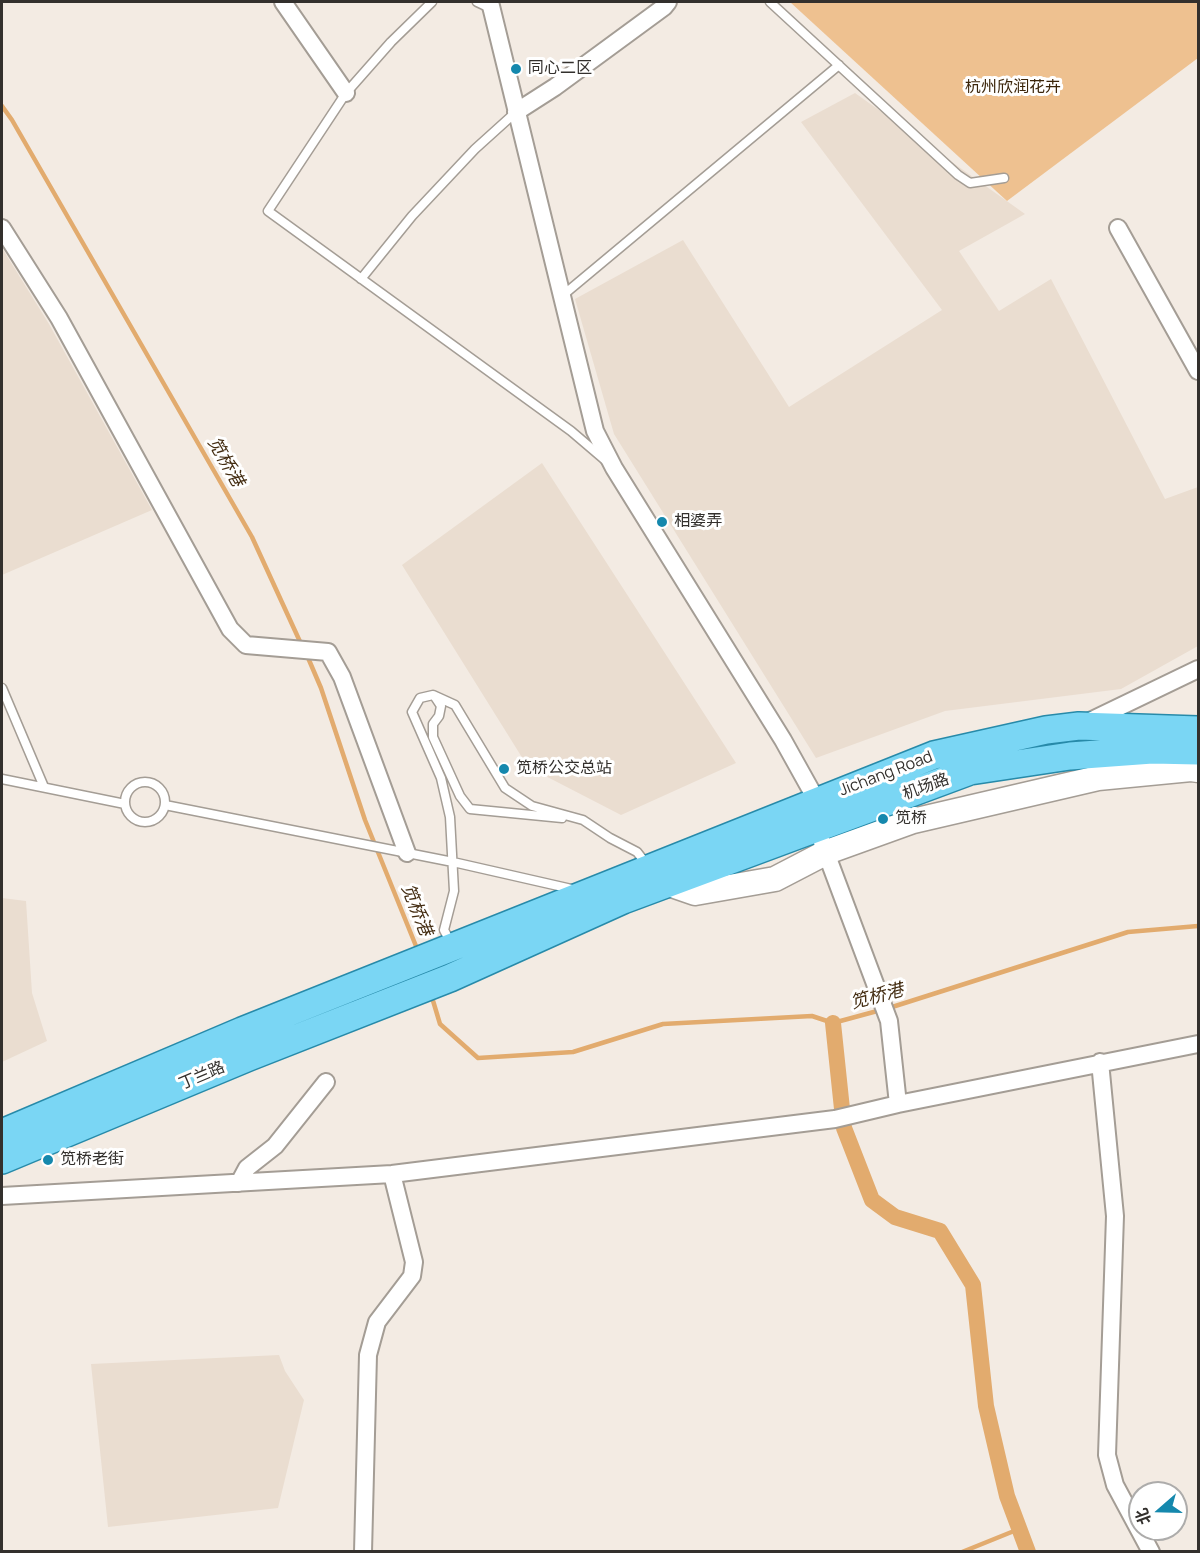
<!DOCTYPE html>
<html>
<head>
<meta charset="utf-8">
<style>
  body { margin:0 }
  #map { position:relative; width:1200px; height:1553px; overflow:hidden; background:#f3ebe3; font-family:Manrope,"Noto Sans SC",sans-serif }
  canvas { display:block }
  .frame { position:absolute; inset:0; border:3px solid #33302d; pointer-events:none }
  .north { position:absolute; left:1128px; top:1481px; width:60px; height:60px; box-sizing:border-box; background:#fff; border:2px solid #adacab; border-radius:50%; rotate:250deg; font-size:16px; font-weight:700; line-height:24px; text-align:center; color:#33302d }
  .north::after { content:''; display:block; margin:auto; width:21px; height:27px; background:#1588ad; clip-path:polygon(50% 0,100% 100%,50% 72%,0 100%) }
</style>
</head>
<body>
<div id="map">
<canvas width="1200" height="1553"></canvas>
<div class="frame"></div>
<div class="north">北</div>
</div>
<script>
const ctx = document.querySelector('canvas').getContext('2d');
ctx.lineJoin = 'round';
function paint(path, color) { ctx.fillStyle = color; ctx.fill(path, 'evenodd'); }
const shape = rows => new Path2D(rows.map(r => 'M' + r).join(''));
function stroke(path, color, width, dash) { ctx.strokeStyle = color; ctx.lineWidth = width; ctx.lineCap = dash ? 'butt' : 'round'; ctx.setLineDash(dash || []); ctx.stroke(path); }
function write(font, color, halo, rows, align = 'center') {
  ctx.font = font + ' Manrope,"Noto Sans SC",sans-serif'; ctx.lineWidth = 6; ctx.setLineDash([]); ctx.textBaseline = 'middle'; ctx.strokeStyle = halo; ctx.fillStyle = color; for (const [text, x, y, turn = 0] of rows) {
    ctx.save(); ctx.translate(x, y); ctx.rotate((+turn || 0) * Math.PI / 180); ctx.textAlign = isNaN(turn) ? turn : align; if (halo) ctx.strokeText(text, 0, 0); ctx.fillText(text, 0, 0); ctx.restore();
  }
}
paint(shape([
  [855,93,1025,214,959,251,999,311,1051,279,1165,499,1198,487,1198,646,1121,689,945,711,816,758,614,434,575,299,683,240,789,407,942,310,801,122],
  [2,248,49,324,152,510,2,575],
  [542,463,736,763,621,815,528,767,402,565],
  [2,898,26,901,32,993,47,1041,2,1062],
  [279,1355,285,1371,304,1400,278,1508,108,1527,91,1364]
]), '#eaddd0');
paint(shape([
  [790,2,1198,2,1198,58,1007,201]
]), '#eec190');
stroke(shape([
  [2,106,12,120,252,537,302,646],
  [306,653,321,688,365,820,418,951],
  [431,994,440,1024,478,1058,573,1052,663,1024,812,1016,833,1023,881,1010],
  [889,1008,1128,932,1198,926],
  [962,1552,1019,1529]
]), '#e2ab6e', 4.5);
stroke(shape([
  [833,1023,844,1128,872,1200,895,1217,940,1231,973,1285,986,1406,1007,1496,1028,1552]
]), '#e2ab6e', 16);
const service = shape([
  [432,2,391,42,346,93,268,211,571,431,605,460],
  [477,2,492,9],
  [770,2,958,175,970,183,1004,178],
  [361,279,412,216,475,149,516,112],
  [562,296,839,65],
  [2,688,44,787],
  [435,697,441,706,439,716,433,724,433,737,460,796,470,809,562,818],
  [2,779,125,804],
  '125 802a20 20 0 1 1 40 0a20 20 0 1 1-40 0Z',
  [165,805,453,862,576,890],
  [452,945,444,930,454,891,450,817,441,778,412,712,420,698,433,695,455,705,505,788,532,806,583,820,610,838,637,852,648,866]
]);
const minor = shape([
  [283,2,346,93],
  [490,2,595,431,614,468,783,740,817,801],
  [516,112,555,87,664,7,668,2],
  [2,228,59,318,230,629,246,645,328,652,342,677,407,853],
  [1118,228,1198,371],
  [1086,723,1198,669],
  [822,842,889,1021,898,1104],
  [1100,1062,1115,1216,1107,1455,1115,1485,1151,1552],
  [239,1183,247,1168,275,1146,326,1082],
  [2,1196,392,1174,835,1119,898,1104,1198,1044],
  [363,1552,368,1355,377,1322,412,1276,414,1262,392,1174]
]);
const secondary = shape([
  [666,883,695,893,775,879,827,852,913,821,1098,778,1191,769,1198,770]
]);
const primary = shape([
  [2,1133,242,1031,934,755,1046,730,1079,726,1198,730],
  [2,1160,249,1057,450,978,623,900,970,771,1070,756,1152,750,1198,751]
]);
stroke(service, '#a49d95', 11);
stroke(minor, '#a49d95', 20);
stroke(secondary, '#a49d95', 27);
stroke(primary, '#278aa9', 30);
stroke(service, '#fff', 8);
stroke(minor, '#fff', 16);
stroke(secondary, '#fff', 24);
stroke(primary, '#7ad6f4', 27);
for (const [x, y, r, color] of [
  [516,69,6,"#1588ad"],
  [662,522,6,"#1588ad"],
  [504,769,6,"#1588ad"],
  [883,819,6,"#1588ad"],
  [48,1160,6,"#1588ad"]
]) { const dot = new Path2D(); dot.arc(x, y, r, 0, 2 * Math.PI); ctx.fillStyle = color; ctx.fill(dot); stroke(dot, '#fff', 2); }
write('16px', '#33302d', '#fff', [
  ["同心二区",528,69],
  ["相婆弄",674,522],
  ["笕桥公交总站",516,769],
  ["笕桥",895,819],
  ["笕桥老街",60,1160]
], 'left');
write('16px', '#3b250a', '#fff', [
  ["杭州欣润花卉",1013,88]
]);
write('16px', '#33302d', '#fff', [
  ["Jichang Road",886,774,-21],
  ["机场路",926,787,-20],
  ["丁兰路",202,1076,-23]
]);
write('italic 18px', '#442d12', '#fff', [
  ["笕桥港",225,462,60],
  ["笕桥港",416,910,68],
  ["笕桥港",877,997,-15]
]);
</script>
</body>
</html>
